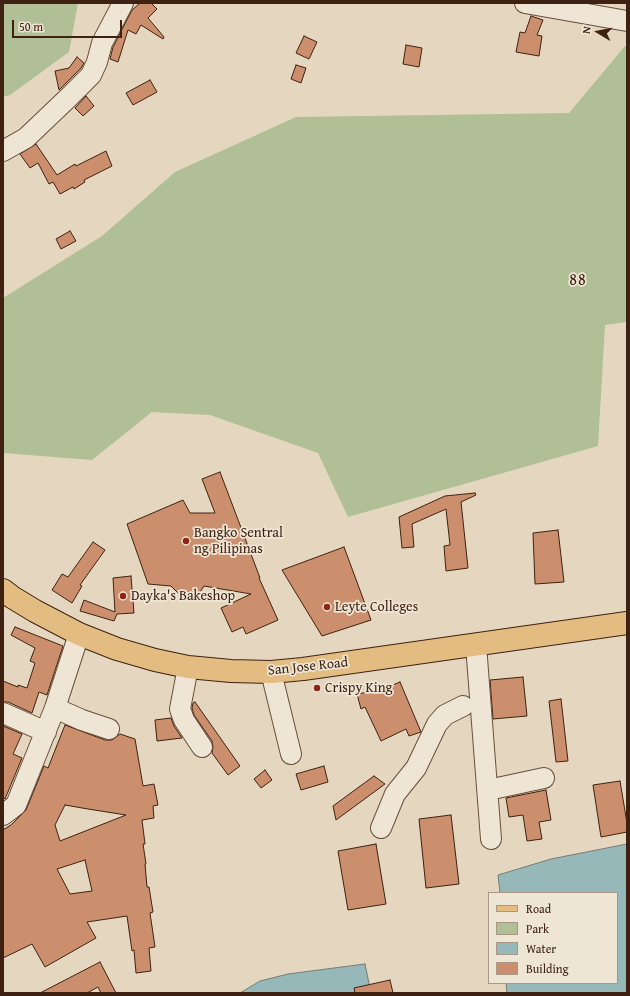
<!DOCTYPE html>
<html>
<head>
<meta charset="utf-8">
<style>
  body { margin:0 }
  #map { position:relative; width:630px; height:996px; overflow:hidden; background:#e5d7bf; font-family:"Gentium Book Plus",serif }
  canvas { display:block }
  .frame { position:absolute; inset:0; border:4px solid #3e2111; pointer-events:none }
  .legend { position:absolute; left:488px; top:892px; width:130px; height:92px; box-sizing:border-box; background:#eee5d5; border:1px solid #a89787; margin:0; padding:5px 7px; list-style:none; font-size:12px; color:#3e2111 }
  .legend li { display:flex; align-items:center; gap:8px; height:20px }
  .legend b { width:20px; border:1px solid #a89787 }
  .north { position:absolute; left:578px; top:12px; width:40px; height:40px; -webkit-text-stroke:3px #eee5d5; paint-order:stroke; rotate:280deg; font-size:11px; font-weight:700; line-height:16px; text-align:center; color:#3e2111 }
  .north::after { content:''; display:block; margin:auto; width:14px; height:18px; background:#3e2111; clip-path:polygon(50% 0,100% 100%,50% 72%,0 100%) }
  .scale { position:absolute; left:12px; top:20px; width:110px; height:18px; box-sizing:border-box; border:2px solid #3e2111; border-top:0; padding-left:5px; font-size:12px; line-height:14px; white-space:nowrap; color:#3e2111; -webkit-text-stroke:3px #eee5d5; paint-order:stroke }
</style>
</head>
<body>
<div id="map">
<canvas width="630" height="996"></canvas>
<div class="frame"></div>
<ul class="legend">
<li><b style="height:5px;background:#e2bc80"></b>Road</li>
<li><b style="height:11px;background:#b0bf95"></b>Park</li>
<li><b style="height:11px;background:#97b8b8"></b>Water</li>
<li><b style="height:11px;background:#cb8f6d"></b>Building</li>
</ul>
<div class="north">N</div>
<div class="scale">50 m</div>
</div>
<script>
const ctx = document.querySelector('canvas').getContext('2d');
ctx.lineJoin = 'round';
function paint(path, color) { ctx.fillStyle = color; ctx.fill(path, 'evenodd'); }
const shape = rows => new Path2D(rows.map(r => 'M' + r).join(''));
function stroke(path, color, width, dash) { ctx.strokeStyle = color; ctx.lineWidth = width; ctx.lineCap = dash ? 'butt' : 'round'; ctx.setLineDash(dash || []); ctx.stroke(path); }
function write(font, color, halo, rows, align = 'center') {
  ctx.font = font + ' "Gentium Book Plus",serif'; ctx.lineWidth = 3.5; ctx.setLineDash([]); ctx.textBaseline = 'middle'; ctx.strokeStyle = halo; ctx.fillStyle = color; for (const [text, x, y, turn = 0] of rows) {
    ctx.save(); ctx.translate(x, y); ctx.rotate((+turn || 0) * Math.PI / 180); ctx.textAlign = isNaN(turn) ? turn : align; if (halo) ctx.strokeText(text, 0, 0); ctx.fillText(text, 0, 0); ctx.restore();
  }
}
paint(shape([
  [3,3,78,3,69,52,10,95,3,97],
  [625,46,627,46,627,322,605,325,598,446,348,517,318,453,210,415,152,412,92,460,3,453,3,298,102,236,175,172,296,117,569,113]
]), '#b0bf95');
const water = shape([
  [627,844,627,993,507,993,506,983,617,983,617,893,500,893,498,875,551,859,627,844],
  [365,964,371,993,240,993,260,981,288,974,365,964]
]);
paint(water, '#97b8b8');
stroke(water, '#737c75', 1);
const building = shape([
  [140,3,151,3,157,9,148,18,164,37,163,39,141,25,136,34,128,30,118,62,110,59,113,47,132,10,140,3],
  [531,16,543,20,537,35,542,36,539,56,516,52,520,32,525,33,531,16],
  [304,36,317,42,309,59,296,53,304,36],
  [406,45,422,48,419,67,403,64,406,45],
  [77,57,84,63,81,68,59,90,55,71,69,68,77,57],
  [296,65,306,68,301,83,291,79,296,65],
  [150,80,157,92,133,105,126,93,150,80],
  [86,96,94,106,83,116,75,108,86,96],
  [36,144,57,175,75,164,76,166,106,151,112,166,84,180,85,182,74,189,73,187,60,194,53,182,49,184,38,163,30,168,20,154,36,144],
  [70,231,76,241,61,249,56,239,70,231],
  [220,472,260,578,259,578,278,620,246,634,243,627,232,632,221,608,251,594,204,586,200,592,194,595,187,596,178,593,171,586,148,584,127,524,183,500,190,513,215,513,202,479,220,472],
  [475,493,476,495,461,502,468,568,446,571,444,546,450,545,446,509,412,524,414,547,402,548,399,517,445,496,475,493],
  [558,530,564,582,535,584,533,533,558,530],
  [93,542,105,550,80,585,82,586,72,603,52,590,62,574,68,577,93,542],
  [344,547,371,620,322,636,282,570,344,547],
  [131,576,134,613,117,614,114,621,80,611,84,600,115,612,113,578,131,576],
  [15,627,63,646,47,695,39,692,32,713,8,702,3,702,3,681,18,687,18,685,27,688,35,663,30,661,35,648,11,635,15,627],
  [523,677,527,716,493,719,490,680,523,677],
  [400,682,421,732,409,736,406,729,381,741,365,707,361,709,357,694,381,690,400,682],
  [561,699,568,761,556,762,549,701,561,699],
  [195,702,240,766,228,775,212,753,213,747,212,741,194,715,192,708,193,703,195,702],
  [171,718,174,726,182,738,157,741,155,720,171,718],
  [65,725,105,740,112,740,120,734,135,739,143,786,154,784,158,805,153,806,154,818,142,820,145,844,143,844,146,864,145,864,147,887,149,887,153,912,150,913,155,947,149,948,151,971,136,973,134,950,132,951,127,916,87,922,96,938,45,967,32,944,3,958,3,830,11,825,26,810,44,766,48,768,65,725],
  [65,805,88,809,126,815,60,841,55,825,65,805],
  [85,860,92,891,70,894,57,869,85,860],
  [3,726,22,734,13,754,22,758,5,799,3,797,3,726],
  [324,766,328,782,301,790,296,774,324,766],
  [265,770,272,780,261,788,254,779,265,770],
  [374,776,385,784,336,820,333,806,374,776],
  [620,781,627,823,627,832,601,837,593,785,620,781],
  [546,790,551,820,539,822,542,839,527,841,523,815,509,817,506,798,546,790],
  [451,815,459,884,426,888,419,819,451,815],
  [376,844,386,904,348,910,338,851,376,844],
  [100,962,116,993,101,993,98,987,87,993,40,993,100,962],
  [390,980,393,993,355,993,354,988,390,980]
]);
paint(building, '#cb8f6d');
stroke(building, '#3e2111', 1);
const minor = shape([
  [525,3,627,21],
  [3,151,26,138,68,98,91,75,97,62,102,43,123,3],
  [476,645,491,839],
  [188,667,180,709,184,720,202,747],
  [271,672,291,754],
  [55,708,82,720,109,729],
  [3,713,46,732],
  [488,790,544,778],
  [3,815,16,805,55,708,79,634],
  [381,828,395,794,416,768,437,724,445,715,463,706]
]);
const major = shape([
  [3,590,12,597,35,611,79,634,117,649,155,660,188,667,231,671,271,672,303,669,627,623]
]);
stroke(minor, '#684e3c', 22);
stroke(major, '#3e2111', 24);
stroke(minor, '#eee5d5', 20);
stroke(major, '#e2bc80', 22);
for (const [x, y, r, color] of [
  [186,541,4,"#8f2418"],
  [123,596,4,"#8f2418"],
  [327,607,4,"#8f2418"],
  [317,688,4,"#8f2418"]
]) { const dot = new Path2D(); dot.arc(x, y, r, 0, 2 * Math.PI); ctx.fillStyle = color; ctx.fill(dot); stroke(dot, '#eee5d5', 1.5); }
write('14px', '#3e2111', '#eee5d5', [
  ["Bangko Sentral",194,533],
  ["ng Pilipinas",194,549],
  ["Dayka's Bakeshop",131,596],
  ["Leyte Colleges",335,607],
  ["Crispy King",325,688]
], 'left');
write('14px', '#3e2111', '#eee5d5', [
  ["San Jose Road",308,667,-6]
]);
ctx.letterSpacing = '1px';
write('16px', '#3e2111', '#eee5d5', [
  ["88",578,281]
]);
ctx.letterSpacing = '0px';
</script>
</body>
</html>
